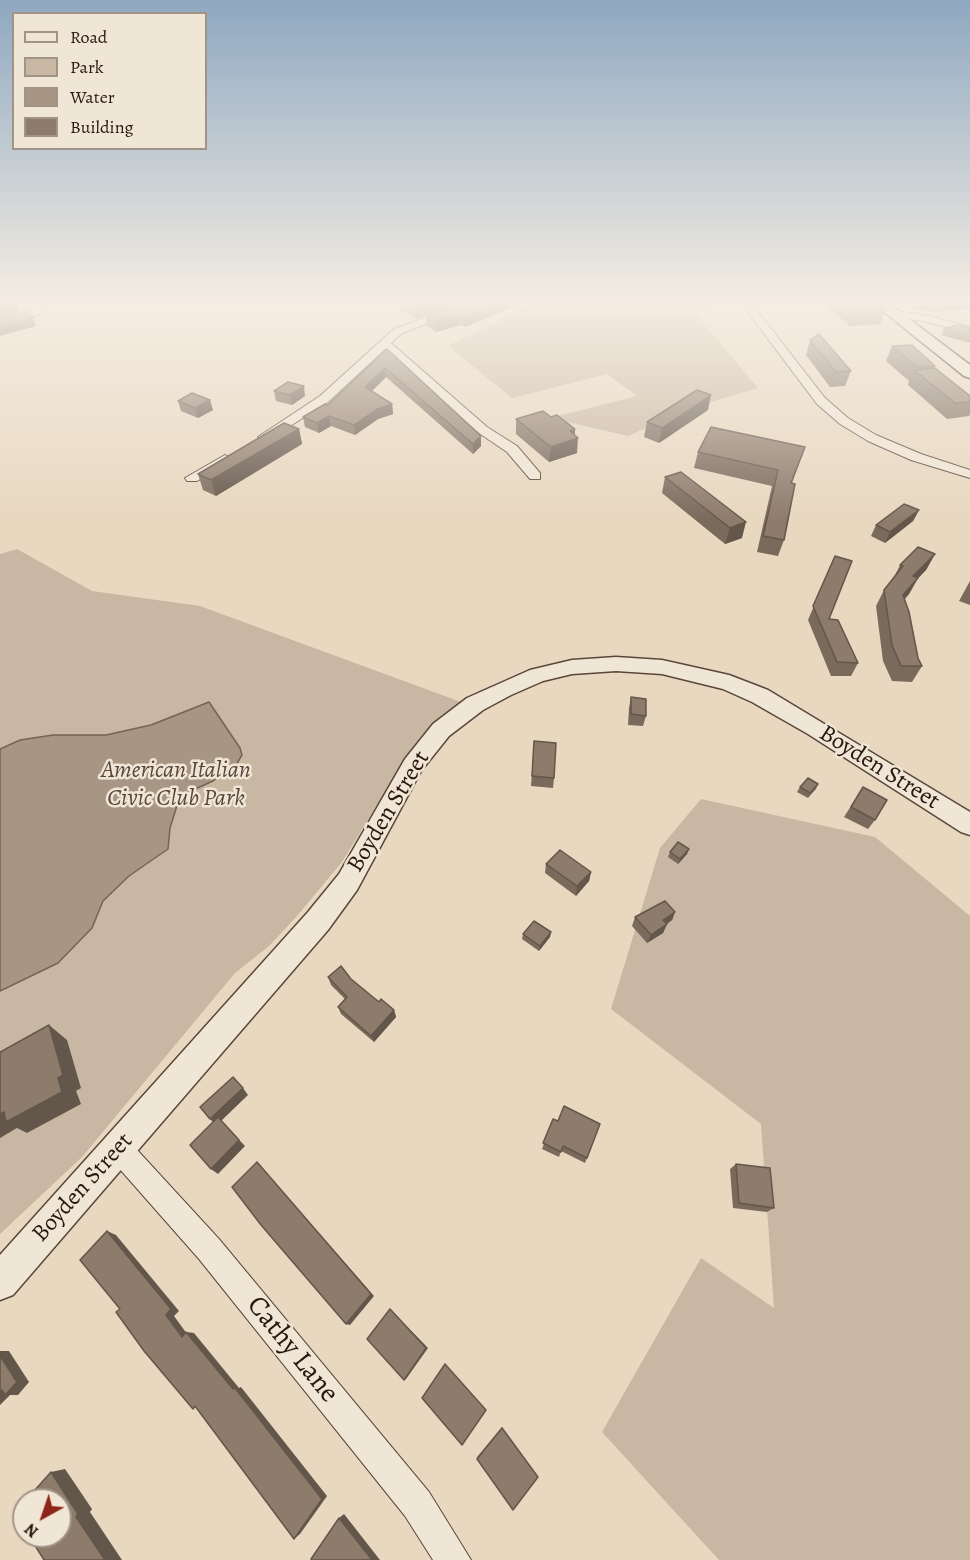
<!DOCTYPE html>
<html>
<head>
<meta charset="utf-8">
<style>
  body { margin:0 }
  #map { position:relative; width:970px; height:1560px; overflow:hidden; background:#e8d8c0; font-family:Alegreya,serif }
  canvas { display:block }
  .legend { position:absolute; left:12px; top:12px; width:195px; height:138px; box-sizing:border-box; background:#f0e6d6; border:2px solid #a19386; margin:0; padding:8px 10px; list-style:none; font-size:18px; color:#2a160f }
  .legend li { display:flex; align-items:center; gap:12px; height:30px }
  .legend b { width:30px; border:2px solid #a19386 }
  .north { position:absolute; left:12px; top:1488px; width:60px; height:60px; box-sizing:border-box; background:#f0e6d6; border:2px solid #a19386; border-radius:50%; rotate:220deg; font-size:16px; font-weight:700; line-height:24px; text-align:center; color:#2a160f }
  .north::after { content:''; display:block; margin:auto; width:21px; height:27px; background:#8f2418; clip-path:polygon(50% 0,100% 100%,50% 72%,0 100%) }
</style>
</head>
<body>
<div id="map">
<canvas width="970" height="1560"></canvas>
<ul class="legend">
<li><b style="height:8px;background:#f0e6d6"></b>Road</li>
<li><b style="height:16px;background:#c8b7a2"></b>Park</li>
<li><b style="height:16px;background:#a79684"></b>Water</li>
<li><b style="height:16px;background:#8d7b6b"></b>Building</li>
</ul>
<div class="north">N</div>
</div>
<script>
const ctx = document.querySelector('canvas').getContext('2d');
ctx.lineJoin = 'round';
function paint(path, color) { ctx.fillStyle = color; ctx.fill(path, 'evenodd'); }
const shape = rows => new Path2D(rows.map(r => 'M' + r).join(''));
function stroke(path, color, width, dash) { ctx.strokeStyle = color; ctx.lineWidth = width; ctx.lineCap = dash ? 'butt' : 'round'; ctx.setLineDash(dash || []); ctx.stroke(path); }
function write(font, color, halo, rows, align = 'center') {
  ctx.font = font + ' Alegreya,serif'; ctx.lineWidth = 5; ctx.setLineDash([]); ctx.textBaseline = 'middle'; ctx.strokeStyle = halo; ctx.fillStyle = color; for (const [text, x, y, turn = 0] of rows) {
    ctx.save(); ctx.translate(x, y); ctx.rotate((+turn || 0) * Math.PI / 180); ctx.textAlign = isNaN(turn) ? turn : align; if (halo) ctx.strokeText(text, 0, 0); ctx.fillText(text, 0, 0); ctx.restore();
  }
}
paint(shape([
  [534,303,731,303,693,311,758,388,687,409,628,436,550,418,637,396,607,374,512,398,448,346],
  [17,549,92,591,200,606,461,702,402,764,342,862,297,916,269,946,235,973,82,1157,0,1234,0,554],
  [701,799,875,837,970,916,970,1560,719,1560,602,1432,701,1258,774,1308,761,1124,611,1009,660,848]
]), '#c8b7a2');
const water = shape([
  [209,702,240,748,242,755,236,765,213,781,180,796,170,828,168,849,129,876,103,901,92,928,58,963,0,991,0,749,20,740,53,735,106,735,151,725,209,702]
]);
paint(water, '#a79684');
stroke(water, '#756355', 1.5);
const minor = shape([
  [27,303,38,303,43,308,41,314,0,326,0,320,32,310,27,303],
  [468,303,481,303,402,333,391,343,487,427,517,446,540,473,540,479,530,479,507,452,479,433,385,349,328,402,268,440,260,440,258,437,320,396,394,329,468,303],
  [741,303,751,303,825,398,848,418,876,435,921,454,970,470,970,478,911,460,868,441,840,424,817,404,741,303],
  [875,303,887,303,882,306,875,303],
  [895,311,929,316,970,327,970,333,928,322,891,316,890,314,895,311],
  [225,455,232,459,230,462,197,481,187,481,185,478,225,455],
  [119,1136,128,1140,219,1239,429,1492,471,1560,433,1560,405,1516,199,1259,110,1158,106,1149,110,1140,119,1136]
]);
const tertiary = shape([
  [616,657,662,660,729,675,768,690,970,812,970,835,961,832,808,734,752,702,723,689,662,674,616,671,572,674,543,681,511,695,483,710,449,736,421,771,357,890,328,930,13,1295,0,1300,0,1255,308,912,339,874,405,759,433,724,467,698,530,670,572,660,616,657]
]);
const secondary = shape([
  [873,303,888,303,970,365,970,378,964,376,873,303]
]);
stroke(minor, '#5a463b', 2);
stroke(tertiary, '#5a463b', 3);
stroke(secondary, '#2a160f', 3);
paint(minor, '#f0e6d6');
paint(tertiary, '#f0e6d6');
paint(secondary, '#f0e6d6');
paint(shape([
  [400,303,462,303,416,319,400,310],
  [521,303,465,327,460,325,436,332,427,326,426,317],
  [814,303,877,303,886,310,880,324,850,326,822,303,815,304],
  [912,303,970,303,935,312,913,309],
  [970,328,970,343,941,335,944,329],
  [810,340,851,371,845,386,830,387,806,355],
  [892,346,935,366,934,368,970,396,970,414,969,416,947,419,908,385,909,381,886,361],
  [387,349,481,446,473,454,386,377,372,391,392,404,393,414,378,419,355,435,331,426,319,433,305,427,303,417,328,405],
  [274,391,305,396,292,405,276,401],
  [178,401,213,410,198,418,181,411],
  [708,410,659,443,644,437,647,422],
  [516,419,575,435,577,453,549,462,516,434],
  [299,429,302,444,216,496,203,490,198,474],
  [805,447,792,483,784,540,778,556,757,552,772,486,694,468,698,452],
  [681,472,742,538,725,544,662,493,665,477],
  [919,510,913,521,885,543,871,536,876,525],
  [935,554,926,570,918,578,909,594,904,600,918,658,922,666,912,682,892,681,883,661,876,606,884,590,893,579,900,565],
  [835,556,829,619,858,663,851,676,831,676,808,620],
  [970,581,970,605,959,601],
  [631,697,646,716,643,726,628,725,629,708],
  [534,741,554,778,553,788,531,786],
  [818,784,816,789,808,798,797,792,800,787],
  [863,787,875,820,868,829,844,817],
  [670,852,687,854,678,864,668,857],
  [546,864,591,872,589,881,576,896,545,873],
  [675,912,672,920,667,924,663,933,647,943,632,926,635,917],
  [551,932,550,937,539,951,522,939,523,934],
  [328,977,351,979,379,1002,394,1010,396,1017,374,1042,341,1014,338,1007,345,999,331,985],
  [553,1119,587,1158,585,1163,561,1151,559,1157,542,1149],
  [736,1164,774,1208,767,1212,733,1208,730,1169],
  [502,1427,536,1474,538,1477,477,1459,477,1457]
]), '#796a5c');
paint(shape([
  [435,303,462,303,416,319,415,310],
  [500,303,521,303,465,327,465,318],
  [970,303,970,308,935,312,938,306],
  [17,304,20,311,0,318,0,309],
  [459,315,460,325,436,332,435,322],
  [33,318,36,326,0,336,0,327],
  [385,368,386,377,366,397,365,387],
  [304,386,305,396,292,405,290,395],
  [711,395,708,410,659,443,662,428],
  [210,400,213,410,198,418,195,408],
  [392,404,393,414,378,419,355,435,354,425,377,409],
  [329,416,331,426,319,433,317,423],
  [299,429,302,444,216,496,211,480],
  [575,429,575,439,578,438,577,453,549,462,551,447,570,431],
  [481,436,481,446,473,454,473,444],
  [919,510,913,521,885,543,890,532],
  [746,522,742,538,725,544,730,528],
  [935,554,926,570,905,592,913,576],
  [918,578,909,594,894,611,903,595],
  [689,849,687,854,678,864,680,859],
  [591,872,589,881,576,896,577,886],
  [675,912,672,920,660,928,663,920],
  [667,924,663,933,647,943,651,935],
  [551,932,550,937,539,951,540,946],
  [394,1010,396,1017,374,1042,371,1036],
  [49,1025,67,1040,81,1088,76,1091,81,1104,27,1133,17,1128,0,1138,0,1114,58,1078],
  [243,1088,248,1095,221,1121,245,1146,218,1174,211,1169,216,1125,210,1119],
  [257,1162,374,1296,350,1325,346,1324],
  [107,1231,116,1235,179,1311,174,1316,190,1338,182,1337,166,1315],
  [390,1309,428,1348,406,1379,404,1380],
  [186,1332,194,1333,239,1388,241,1387,327,1496,300,1534,294,1539,233,1389],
  [0,1351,9,1351,29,1382,18,1395,10,1395,0,1405],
  [65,1469,92,1509,90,1512,122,1560,105,1560,76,1517,51,1472],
  [344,1514,380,1560,372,1560,339,1518]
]), '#63564b');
const building = shape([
  [0,303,16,303,17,304,0,309,0,303],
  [404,303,435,303,415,310,404,303],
  [463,303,500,303,465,318,459,315,435,322,426,317,463,303],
  [843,303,877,303,886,310,855,312,843,303],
  [916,303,970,303,938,306,916,303],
  [26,312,33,318,0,327,0,319,26,312],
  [957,325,970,328,970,336,944,329,957,325],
  [819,334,851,371,836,372,810,340,819,334],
  [912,345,935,366,917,367,892,346,912,345],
  [387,349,481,436,473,444,385,368,365,387,392,404,377,409,354,425,329,416,317,423,303,417,325,404,328,405,387,349],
  [935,368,970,396,970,402,955,403,914,370,935,368],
  [288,382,304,386,290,395,274,391,288,382],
  [697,390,711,395,662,428,647,422,697,390],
  [192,393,210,400,195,408,178,401,192,393],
  [543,411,551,417,557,415,575,429,570,431,578,438,551,447,516,419,543,411],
  [284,423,299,429,211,480,198,474,284,423],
  [711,427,805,447,791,483,795,484,784,540,763,536,778,470,698,452,711,427],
  [681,472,746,522,730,528,665,477,681,472],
  [904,504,919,510,890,532,876,525,904,504],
  [918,547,935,554,913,576,918,578,903,595,909,612,918,658,922,666,901,666,892,645,884,590,903,566,900,565,918,547],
  [835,556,852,561,829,619,838,620,858,663,837,662,813,606,835,556],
  [631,697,646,699,646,716,631,714,631,697],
  [534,741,556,743,554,778,532,776,534,741],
  [808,778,818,784,810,793,800,787,808,778],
  [863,787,887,800,875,820,851,807,863,787],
  [678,842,689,849,680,859,670,852,678,842],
  [560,850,591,872,577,886,546,864,560,850],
  [665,901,675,912,663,920,667,924,651,935,635,917,665,901],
  [534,921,551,932,540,946,523,934,534,921],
  [341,966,351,979,379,1002,381,999,394,1010,371,1036,338,1007,347,997,328,977,341,966],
  [49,1025,63,1075,58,1078,62,1092,6,1122,4,1112,0,1114,0,1052,49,1025],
  [233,1077,243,1088,210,1119,200,1107,233,1077],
  [564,1106,600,1124,587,1158,563,1146,561,1152,543,1143,553,1119,558,1121,564,1106],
  [218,1117,239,1140,211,1169,190,1145,218,1117],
  [257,1162,371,1294,346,1324,261,1225,232,1187,257,1162],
  [736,1164,770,1168,774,1208,739,1203,736,1164],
  [107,1231,171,1309,166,1315,182,1337,186,1332,233,1389,235,1388,322,1499,294,1539,195,1406,193,1409,144,1351,116,1312,120,1309,80,1260,107,1231],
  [390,1309,426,1348,404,1380,367,1339,390,1309],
  [0,1356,17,1382,5,1395,2,1390,0,1392,0,1356],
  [445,1364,486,1410,462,1445,422,1398,445,1364],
  [502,1428,538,1477,513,1510,477,1459,502,1428],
  [51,1472,78,1514,76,1517,105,1560,44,1560,29,1536,60,1536,60,1500,26,1500,51,1472],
  [24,1503,24,1528,15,1513,24,1503],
  [339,1518,372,1560,312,1560,311,1559,339,1518]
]);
paint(building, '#8d7b6b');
stroke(building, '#63564b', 1.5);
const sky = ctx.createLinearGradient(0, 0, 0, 521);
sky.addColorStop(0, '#8ea8c0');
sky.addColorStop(0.58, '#f5ede3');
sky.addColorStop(1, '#f5ede300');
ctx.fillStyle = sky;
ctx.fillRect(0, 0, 970, 521);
write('24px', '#2a160f', '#f0e6d6', [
  ["Boyden Street",879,768,32],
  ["Boyden Street",389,812,-59],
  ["Boyden Street",83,1188,-48]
]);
write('italic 24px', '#59463b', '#f0e6d6', [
  ["American Italian",176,771],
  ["Civic Club Park",176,799]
]);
write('28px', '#2a160f', '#f0e6d6', [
  ["Cathy Lane",292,1350,51]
]);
</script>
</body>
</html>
